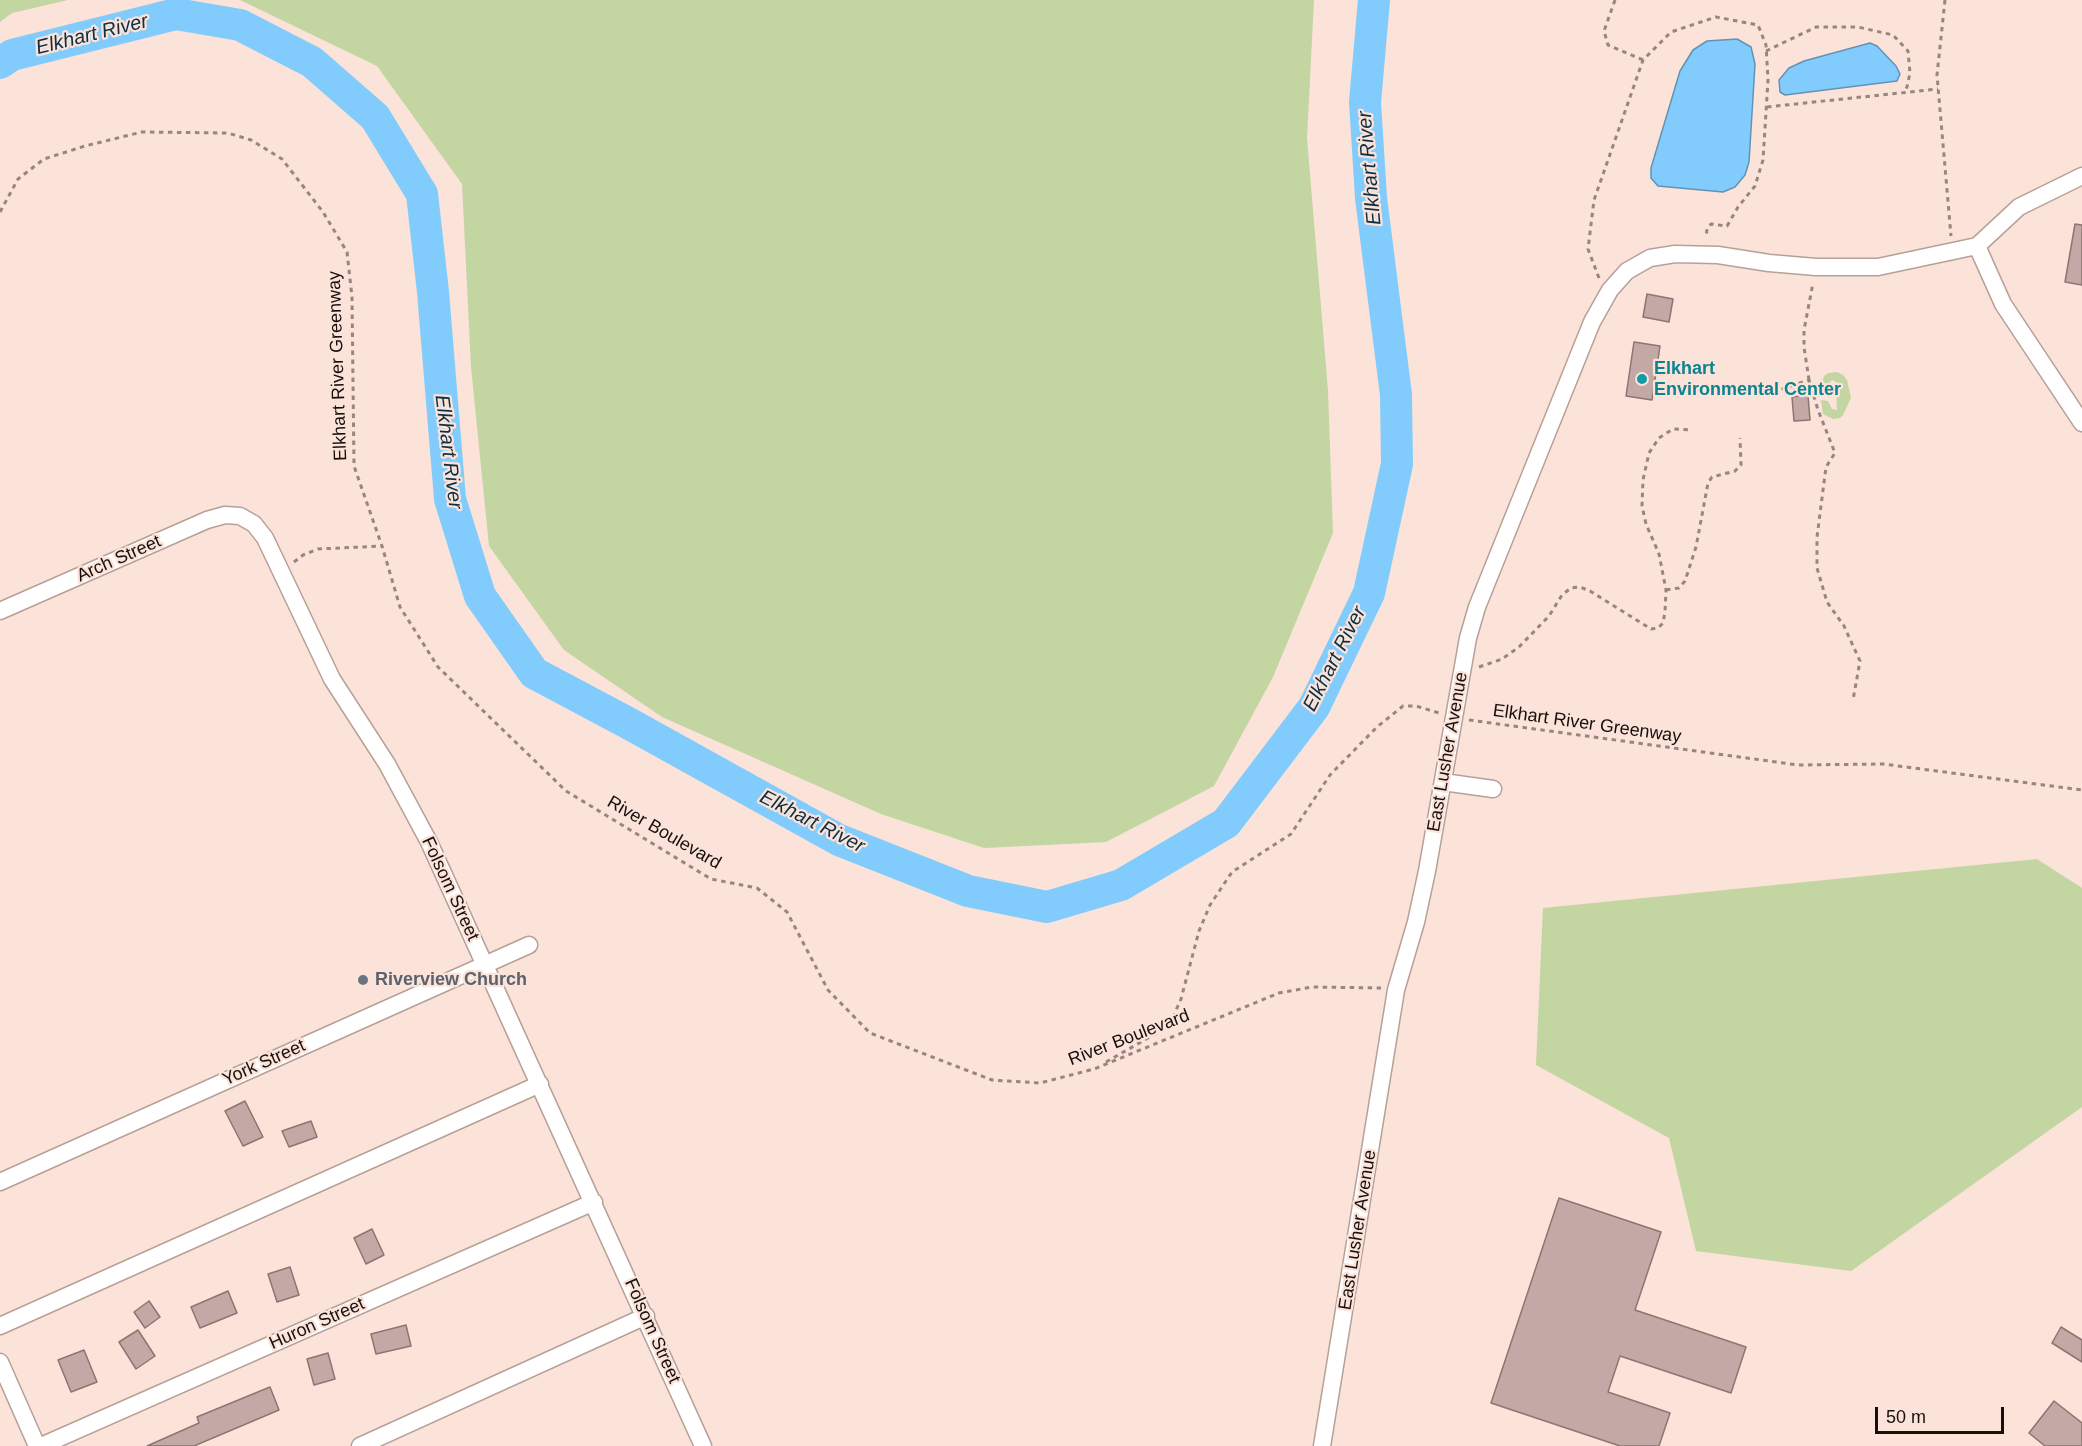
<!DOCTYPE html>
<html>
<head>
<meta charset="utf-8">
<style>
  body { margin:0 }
  #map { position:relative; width:2082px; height:1446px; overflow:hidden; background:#fbe3d9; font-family:Arial,sans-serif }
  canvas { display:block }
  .scale { position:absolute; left:1875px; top:1407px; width:129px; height:27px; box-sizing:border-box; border:3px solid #170f0c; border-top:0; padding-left:8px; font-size:18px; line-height:21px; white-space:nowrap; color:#170f0c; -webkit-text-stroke:4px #fbe3d9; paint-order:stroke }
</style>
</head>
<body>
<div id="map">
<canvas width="2082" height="1446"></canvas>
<div class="scale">50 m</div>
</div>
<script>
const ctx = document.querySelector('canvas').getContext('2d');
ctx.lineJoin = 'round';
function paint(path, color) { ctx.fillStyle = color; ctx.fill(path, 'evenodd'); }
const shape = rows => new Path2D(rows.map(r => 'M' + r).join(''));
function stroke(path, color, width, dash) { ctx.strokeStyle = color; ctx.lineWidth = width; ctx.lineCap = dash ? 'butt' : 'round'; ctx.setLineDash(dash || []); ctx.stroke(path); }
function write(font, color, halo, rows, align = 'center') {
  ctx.font = font + ' Arial,sans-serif'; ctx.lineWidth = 4.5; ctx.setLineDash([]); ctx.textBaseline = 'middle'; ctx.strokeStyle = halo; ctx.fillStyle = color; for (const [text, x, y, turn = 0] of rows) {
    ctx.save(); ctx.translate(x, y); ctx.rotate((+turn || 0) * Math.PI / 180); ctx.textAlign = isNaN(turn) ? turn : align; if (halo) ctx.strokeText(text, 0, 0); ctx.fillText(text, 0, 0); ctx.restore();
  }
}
paint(shape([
  [0,0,68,0,12,13,0,22],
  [240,0,1314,0,1307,138,1328,391,1333,533,1273,677,1214,786,1106,842,984,848,881,814,662,717,564,650,489,546,471,367,462,184,377,66],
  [1837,372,1843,375,1847,380,1851,398,1843,415,1840,418,1833,419,1823,414,1821,400,1828,401,1832,409,1837,410,1836,382,1832,380,1830,383,1830,393,1828,395,1822,395,1822,383,1824,376,1828,373],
  [2037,859,2082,888,2082,1107,1851,1271,1696,1251,1669,1138,1536,1065,1543,908]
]), '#c3d5a1');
const water = shape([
  [1737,39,1751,47,1755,64,1749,162,1745,175,1735,187,1723,192,1658,186,1651,178,1651,168,1680,71,1693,50,1707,41,1737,39],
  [1870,43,1877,46,1896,66,1900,74,1897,81,1785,95,1780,92,1779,80,1789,68,1804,61,1870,43]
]);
paint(water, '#82ccfd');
stroke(water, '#6293b5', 1.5);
stroke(shape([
  [0,63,12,55,176,14,240,25,312,62,375,117,422,194,433,292,450,499,480,596,534,673,628,723,839,840,968,891,1047,907,1121,885,1226,823,1314,707,1369,593,1397,464,1396,395,1371,198,1365,102,1374,0]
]), '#82ccfd', 32);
const building = shape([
  [2075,224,2082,225,2082,285,2065,282,2075,224],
  [1647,294,1673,299,1669,322,1643,317,1647,294],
  [1634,342,1660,346,1652,400,1626,396,1634,342],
  [1808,395,1810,420,1794,421,1792,397,1808,395],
  [245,1101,263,1137,243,1146,225,1111,245,1101],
  [311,1121,317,1137,289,1147,282,1131,311,1121],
  [1559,1198,1661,1232,1635,1310,1746,1347,1731,1393,1620,1356,1608,1392,1670,1413,1659,1446,1620,1446,1491,1403,1559,1198],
  [372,1229,384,1255,366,1264,354,1238,372,1229],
  [290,1267,299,1295,277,1302,268,1274,290,1267],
  [228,1291,237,1313,200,1328,191,1307,228,1291],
  [149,1301,160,1317,145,1328,134,1312,149,1301],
  [406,1325,411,1346,376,1354,371,1334,406,1325],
  [2061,1327,2082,1340,2082,1362,2052,1343,2061,1327],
  [138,1330,155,1356,136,1369,119,1342,138,1330],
  [84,1350,97,1382,71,1392,58,1360,84,1350],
  [328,1353,335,1379,314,1385,307,1359,328,1353],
  [270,1387,279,1410,194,1446,147,1446,199,1423,197,1417,270,1387],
  [2054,1401,2082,1423,2082,1446,2045,1446,2029,1433,2054,1401]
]);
paint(building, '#c2a9a6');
stroke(building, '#8c7572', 1.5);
const minor = shape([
  [1977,246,2003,304,2082,423],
  [0,611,207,520,225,515,240,516,254,524,265,538,332,679,387,764,429,842,703,1446],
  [1443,782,1493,789],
  [0,1182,529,945],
  [0,1326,540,1084],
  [0,1362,37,1446],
  [41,1446,594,1202],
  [360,1446,646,1316],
  [1322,1446,1396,990,1416,922,1427,871,1468,638,1477,607,1592,322,1610,290,1627,271,1650,258,1675,254,1718,255,1769,263,1816,267,1878,267,1977,246,2019,207,2082,176]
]);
stroke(minor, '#b6a097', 19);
stroke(shape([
  [1615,0,1604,31,1608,45,1643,60],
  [1945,0,1937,75,1951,236],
  [1766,51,1816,27,1858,27,1893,35,1908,51,1910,73,1907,87,1903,93],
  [1767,107,1938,89],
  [0,212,18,179,44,159,85,146,142,132,228,133,251,140,282,159,323,212,347,252,352,297,354,466,382,546,400,607,438,667,566,791,711,879,757,888,787,912,828,990,870,1033,992,1080,1040,1083,1094,1069,1279,993,1312,987,1381,988],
  [1599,278,1588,249,1594,200,1643,60,1671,32,1716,17,1758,25,1766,45,1768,80,1763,160,1755,186,1738,207,1727,226,1711,224,1707,229,1706,238],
  [1809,380,1804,347,1804,330,1813,283],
  [1773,392,1809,380,1818,410,1835,453,1826,467,1817,537,1817,568,1827,602,1844,626,1860,661,1853,700],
  [294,562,303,555,318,549,382,546],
  [1666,590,1679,588,1685,581,1696,547,1708,483,1712,477,1735,471,1741,465,1740,438],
  [1479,667,1502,659,1519,647,1549,616,1562,595,1571,588,1580,587,1590,591,1651,629,1658,628,1663,623,1665,612,1666,590,1659,554,1646,524,1642,506,1643,480,1649,453,1659,438,1673,429,1691,430],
  [1469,720,1798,765,1883,764,2082,790],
  [1106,1062,1162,1030,1173,1017,1181,999,1199,931,1210,905,1232,872,1291,834,1330,775,1377,727,1403,706,1416,706,1439,713]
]), '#97867f', 3, [4.5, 4.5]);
stroke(minor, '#fff', 16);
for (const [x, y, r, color] of [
  [1642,379,6,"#0f9aa8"],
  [363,980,6,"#6b7280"]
]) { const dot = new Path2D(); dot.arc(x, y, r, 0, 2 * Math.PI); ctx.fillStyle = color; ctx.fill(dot); stroke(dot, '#fbe3d9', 2); }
write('18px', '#170f0c', '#fbe3d9', [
  ["Elkhart River Greenway",338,366,-92],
  ["Arch Street",119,559,-24],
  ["Elkhart River Greenway",1587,724,8],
  ["East Lusher Avenue",1448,752,-80],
  ["River Boulevard",664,833,30],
  ["Folsom Street",450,889,65],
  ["River Boulevard",1129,1038,-21],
  ["York Street",264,1063,-24],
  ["East Lusher Avenue",1358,1230,-81],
  ["Huron Street",317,1324,-24],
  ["Folsom Street",652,1331,66]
]);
write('bold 18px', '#0d838f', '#fbe3d9', [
  ["Elkhart",1654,369],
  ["Environmental Center",1654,390]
], 'left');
write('bold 18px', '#5b616d', '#fbe3d9', [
  ["Riverview Church",375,980]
], 'left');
write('italic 20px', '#0d2f42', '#fbe3d9', [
  ["Elkhart River",92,35,-14],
  ["Elkhart River",1370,168,-95],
  ["Elkhart River",448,452,83],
  ["Elkhart River",1335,659,-63],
  ["Elkhart River",812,822,27]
]);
</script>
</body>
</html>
